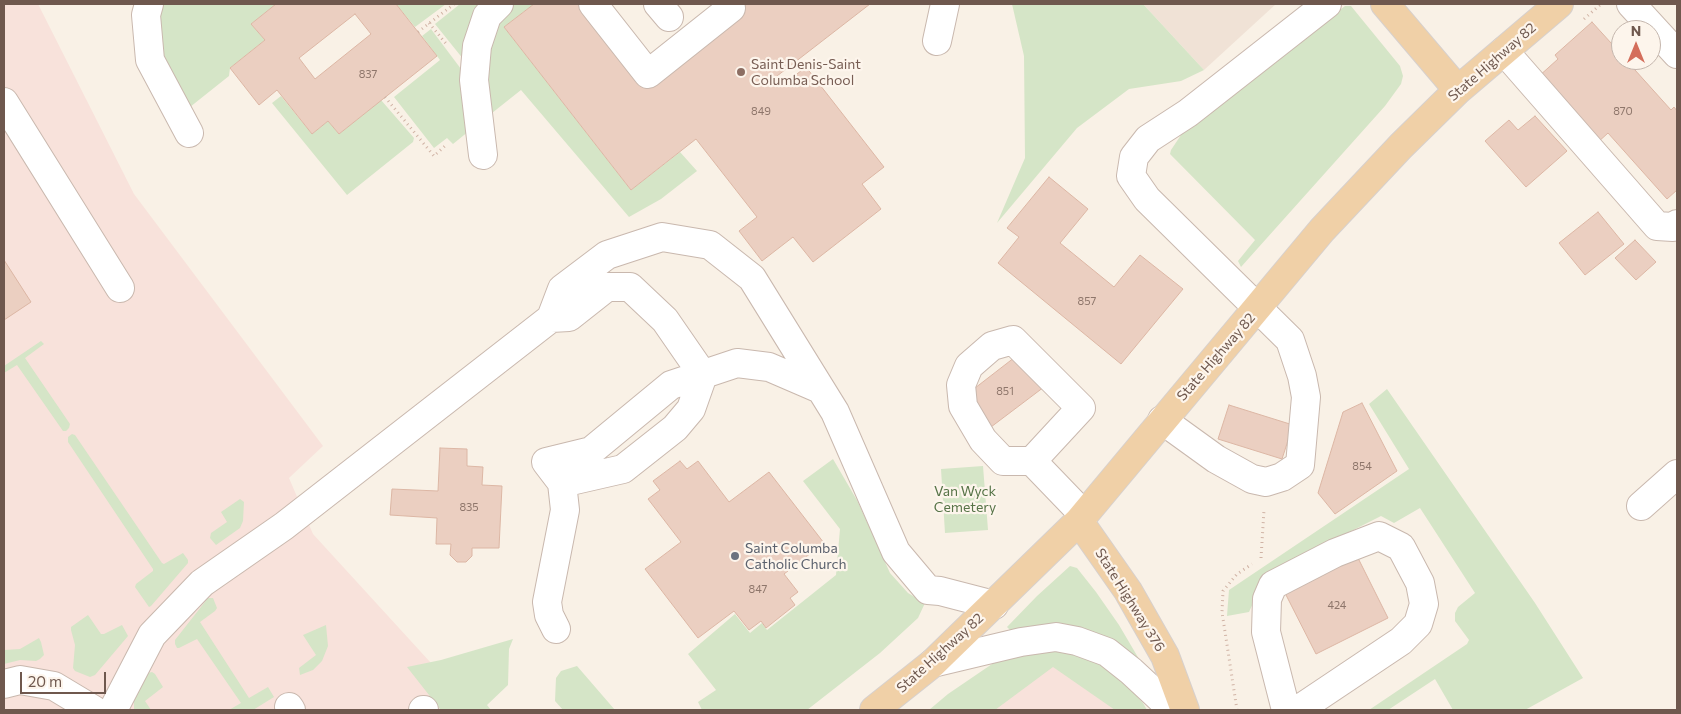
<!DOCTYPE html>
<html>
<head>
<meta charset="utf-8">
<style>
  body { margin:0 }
  #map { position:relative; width:1681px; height:714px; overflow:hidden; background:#f9f1e6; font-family:Commissioner,sans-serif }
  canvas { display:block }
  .frame { position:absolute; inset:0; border:5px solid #6f584e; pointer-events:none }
  .north { position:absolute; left:1611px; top:20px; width:50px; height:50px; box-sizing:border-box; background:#fdf5ec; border:1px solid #c4b6ad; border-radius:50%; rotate:0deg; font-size:14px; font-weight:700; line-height:20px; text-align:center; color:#6f584e }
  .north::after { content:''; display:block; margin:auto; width:18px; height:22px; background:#d46e5b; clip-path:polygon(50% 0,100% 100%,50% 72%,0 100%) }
  .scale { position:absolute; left:20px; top:672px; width:86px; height:22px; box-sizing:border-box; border:2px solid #6f584e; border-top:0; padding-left:6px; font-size:15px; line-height:18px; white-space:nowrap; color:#6f584e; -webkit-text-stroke:4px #fdf5ec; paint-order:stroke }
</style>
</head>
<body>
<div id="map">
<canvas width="1681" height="714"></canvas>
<div class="frame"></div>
<div class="north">N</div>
<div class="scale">20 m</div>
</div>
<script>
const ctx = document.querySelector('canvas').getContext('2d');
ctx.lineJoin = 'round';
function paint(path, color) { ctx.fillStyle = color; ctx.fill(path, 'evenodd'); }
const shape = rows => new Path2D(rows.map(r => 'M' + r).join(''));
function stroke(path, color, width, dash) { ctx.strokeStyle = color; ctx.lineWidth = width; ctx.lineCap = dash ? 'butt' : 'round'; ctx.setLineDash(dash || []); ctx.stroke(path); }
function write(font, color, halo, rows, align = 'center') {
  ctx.font = font + ' Commissioner,sans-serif'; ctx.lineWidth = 4.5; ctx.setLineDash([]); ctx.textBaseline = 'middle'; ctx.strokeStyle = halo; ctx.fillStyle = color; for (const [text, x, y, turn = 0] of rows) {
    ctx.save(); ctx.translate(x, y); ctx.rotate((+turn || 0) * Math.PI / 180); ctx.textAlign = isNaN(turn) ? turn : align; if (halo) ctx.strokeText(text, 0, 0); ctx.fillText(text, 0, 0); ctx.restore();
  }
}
paint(shape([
  [1143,4,1276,4,1204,70]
]), '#f0e2d6');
paint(shape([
  [4,4,38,4,134,194,323,446,289,478,313,534,474,710,4,710],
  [1050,655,1140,710,940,710]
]), '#f8e2db');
paint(shape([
  [158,4,276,4,251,24,265,40,230,68,229,76,190,107,167,77,154,19],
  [396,4,446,4,415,27],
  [460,4,488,4,468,65,435,24],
  [512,4,534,4,504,27,631,190,680,152,697,171,661,199,629,217,521,90,487,117,483,95,494,20],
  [1012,4,1143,4,1204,70,1181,81,1129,89,1077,128,997,223,1025,158,1024,56],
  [1345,6,1351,6,1400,66,1403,76,1401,84,1385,106,1241,267,1238,261,1255,240,1170,154,1171,150,1181,135,1194,123,1202,120],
  [431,29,467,77,469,131,453,144,447,138,434,148,394,97,440,60,422,36],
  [281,96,312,134,328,121,339,134,381,100,414,138,413,142,347,195,272,103],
  [41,341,44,344,25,358,70,424,69,428,66,431,63,431,17,365,4,373,4,366],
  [1387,389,1535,603,1583,678,1525,710,1453,710,1435,679,1388,710,1369,710,1467,644,1469,640,1455,621,1455,613,1458,607,1475,593,1420,508,1394,523,1381,516,1304,555,1261,586,1249,612,1227,616,1229,590,1409,469,1369,404],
  [72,434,75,435,162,563,164,564,183,553,188,560,188,563,151,606,149,607,135,587,136,584,153,571,153,569,68,442,68,437],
  [833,459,858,502,890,573,908,593,925,603,918,618,880,653,807,710,702,710,698,702,716,690,688,654,735,614,750,633,762,623,767,630,836,575,840,529,803,481],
  [983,466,988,530,945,533,941,469],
  [240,499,244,502,243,521,240,528,216,545,210,538,211,533,227,522,221,512],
  [1070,566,1077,568,1096,592,1119,625,1139,659,1137,661,1011,631,1007,627,1037,596],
  [208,598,213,598,217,608,215,611,200,622,249,698,268,687,274,697,253,710,229,710,241,703,197,639,179,648,177,648,175,644,175,640],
  [88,615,101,634,104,634,122,625,128,636,95,675,90,677,75,671,73,668,75,645,71,630,71,627],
  [326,625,328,646,322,661,313,670,300,675,299,668,316,655,303,635],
  [39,638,41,642,44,655,40,659,36,661,20,660,4,664,4,650,20,649],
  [513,639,509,649,508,685,487,705,491,710,446,710,440,709,407,667,441,660],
  [1061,651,1093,659,1117,674,1143,703,1147,710,1115,710,1053,667,995,710,929,710,948,694,995,662,1027,653],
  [577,666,615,710,563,710,555,701,556,678,561,671],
  [152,672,155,674,163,687,145,701,151,710,134,710,134,694,139,684,148,673]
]), '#d5e5c7');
const building = shape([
  [276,4,396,4,437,56,339,134,328,121,312,134,277,90,259,105,230,68,265,40,251,24,276,4],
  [355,14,371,34,315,79,299,58,355,14],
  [534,4,593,4,648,74,737,4,870,4,777,76,784,84,806,67,884,167,862,184,881,209,813,262,793,237,762,261,739,231,757,217,696,139,631,190,504,27,534,4],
  [1592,22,1621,54,1621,60,1626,60,1671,110,1674,107,1677,111,1677,190,1667,199,1608,133,1597,143,1538,77,1558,59,1555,55,1592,22],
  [1535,116,1567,151,1526,187,1485,141,1509,120,1518,130,1535,116],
  [1049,177,1088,209,1060,243,1114,287,1140,255,1183,289,1121,364,998,263,1019,237,1007,228,1049,177],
  [1598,212,1624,244,1585,275,1559,243,1598,212],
  [1635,240,1656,262,1636,280,1615,258,1635,240],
  [4,260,31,302,4,320,4,260],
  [1019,354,1044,387,991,427,966,395,1019,354],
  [1362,403,1397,471,1335,514,1318,493,1343,412,1362,403],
  [1229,405,1293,425,1282,459,1218,439,1229,405],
  [440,448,467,449,467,466,483,467,482,485,502,486,499,548,472,548,472,556,466,562,457,562,450,555,451,544,436,544,437,518,390,515,392,489,438,491,440,448],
  [680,461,687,469,698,461,729,502,769,472,824,543,784,574,798,592,790,598,795,605,766,628,761,621,749,630,734,611,698,638,645,569,681,542,648,499,660,490,653,481,680,461],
  [1357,556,1388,618,1316,654,1285,593,1357,556]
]);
paint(building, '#ebcfc1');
stroke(building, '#dcb6a4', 1);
const minor = shape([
  [149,4,146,15,150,60,189,133],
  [593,4,648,74,731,8,727,4],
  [658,4,669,17],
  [1631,4,1677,54],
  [937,41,945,4],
  [1504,51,1657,226,1673,227,1677,224],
  [4,102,120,288],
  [483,155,474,80,477,46,487,16,499,4],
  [551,318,562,289,607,255,662,237,710,245,752,278,835,412,896,552,928,590,940,591,994,605],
  [1162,420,1216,459,1252,479,1266,482,1282,477,1300,465,1306,397,1302,376,1290,340,1147,199,1131,176,1134,157,1148,139,1188,113,1327,4],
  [1032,461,1003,461,983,440,963,406,961,385,969,366,992,346,1013,340,1081,408,1032,461,1084,515],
  [562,483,623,469,675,428,691,409,703,375],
  [1641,506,1677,474],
  [556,629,549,615,547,602,565,510,562,483,546,462,591,451,671,385,737,363,769,367,820,389],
  [933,663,1021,642,1056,637,1077,641,1107,652,1131,671,1173,710],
  [4,684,20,680,54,686,94,710],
  [289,707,291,710],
  [113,710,152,635,202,583,284,526,551,318,569,317,607,287,630,287,665,320,703,375],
  [423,710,424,710],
  [1286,710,1266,632,1267,599,1273,585,1335,553,1379,536,1401,547,1420,583,1424,604,1418,624,1401,641,1298,710]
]);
const major = shape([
  [1385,4,1458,90],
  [1079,521,1128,591,1165,656,1185,710],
  [874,710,933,663,1079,521,1322,230,1401,146,1458,90,1559,4]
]);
stroke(minor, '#c9b8ae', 30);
stroke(major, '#d7d0cd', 30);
stroke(shape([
  [1584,19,1601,4],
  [429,23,448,46],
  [418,32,454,4],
  [385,97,434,156,446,145],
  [1261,558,1264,510],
  [1237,710,1222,612,1223,591,1237,574,1252,564]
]), '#d0b3a5', 3, [1, 4]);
stroke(minor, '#fff', 28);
stroke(major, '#f0d0a7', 28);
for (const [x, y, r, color] of [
  [741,72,5,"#8d6e63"],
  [735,556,5,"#6b7280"]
]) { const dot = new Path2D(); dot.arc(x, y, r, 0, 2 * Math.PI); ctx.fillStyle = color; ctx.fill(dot); stroke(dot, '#fdf5ec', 2); }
write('11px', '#8e766b', null, [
  ["837",368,74],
  ["849",761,111],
  ["870",1623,111],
  ["857",1087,301],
  ["851",1005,391],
  ["854",1362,466],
  ["835",469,507],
  ["847",758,589],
  ["424",1337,605]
]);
write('14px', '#6f584e', '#fdf5ec', [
  ["State Highway 82",1492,62,-41],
  ["State Highway 82",1216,357,-49],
  ["State Highway 376",1130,600,58],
  ["State Highway 82",940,653,-42]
]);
write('14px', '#785e54', '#fdf5ec', [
  ["Saint Denis-Saint",751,64],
  ["Columba School",751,80]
], 'left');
write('14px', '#577448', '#fdf5ec', [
  ["Van Wyck",965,491],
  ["Cemetery",965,507]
]);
write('14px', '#5b616d', '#fdf5ec', [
  ["Saint Columba",745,548],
  ["Catholic Church",745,564]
], 'left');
</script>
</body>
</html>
